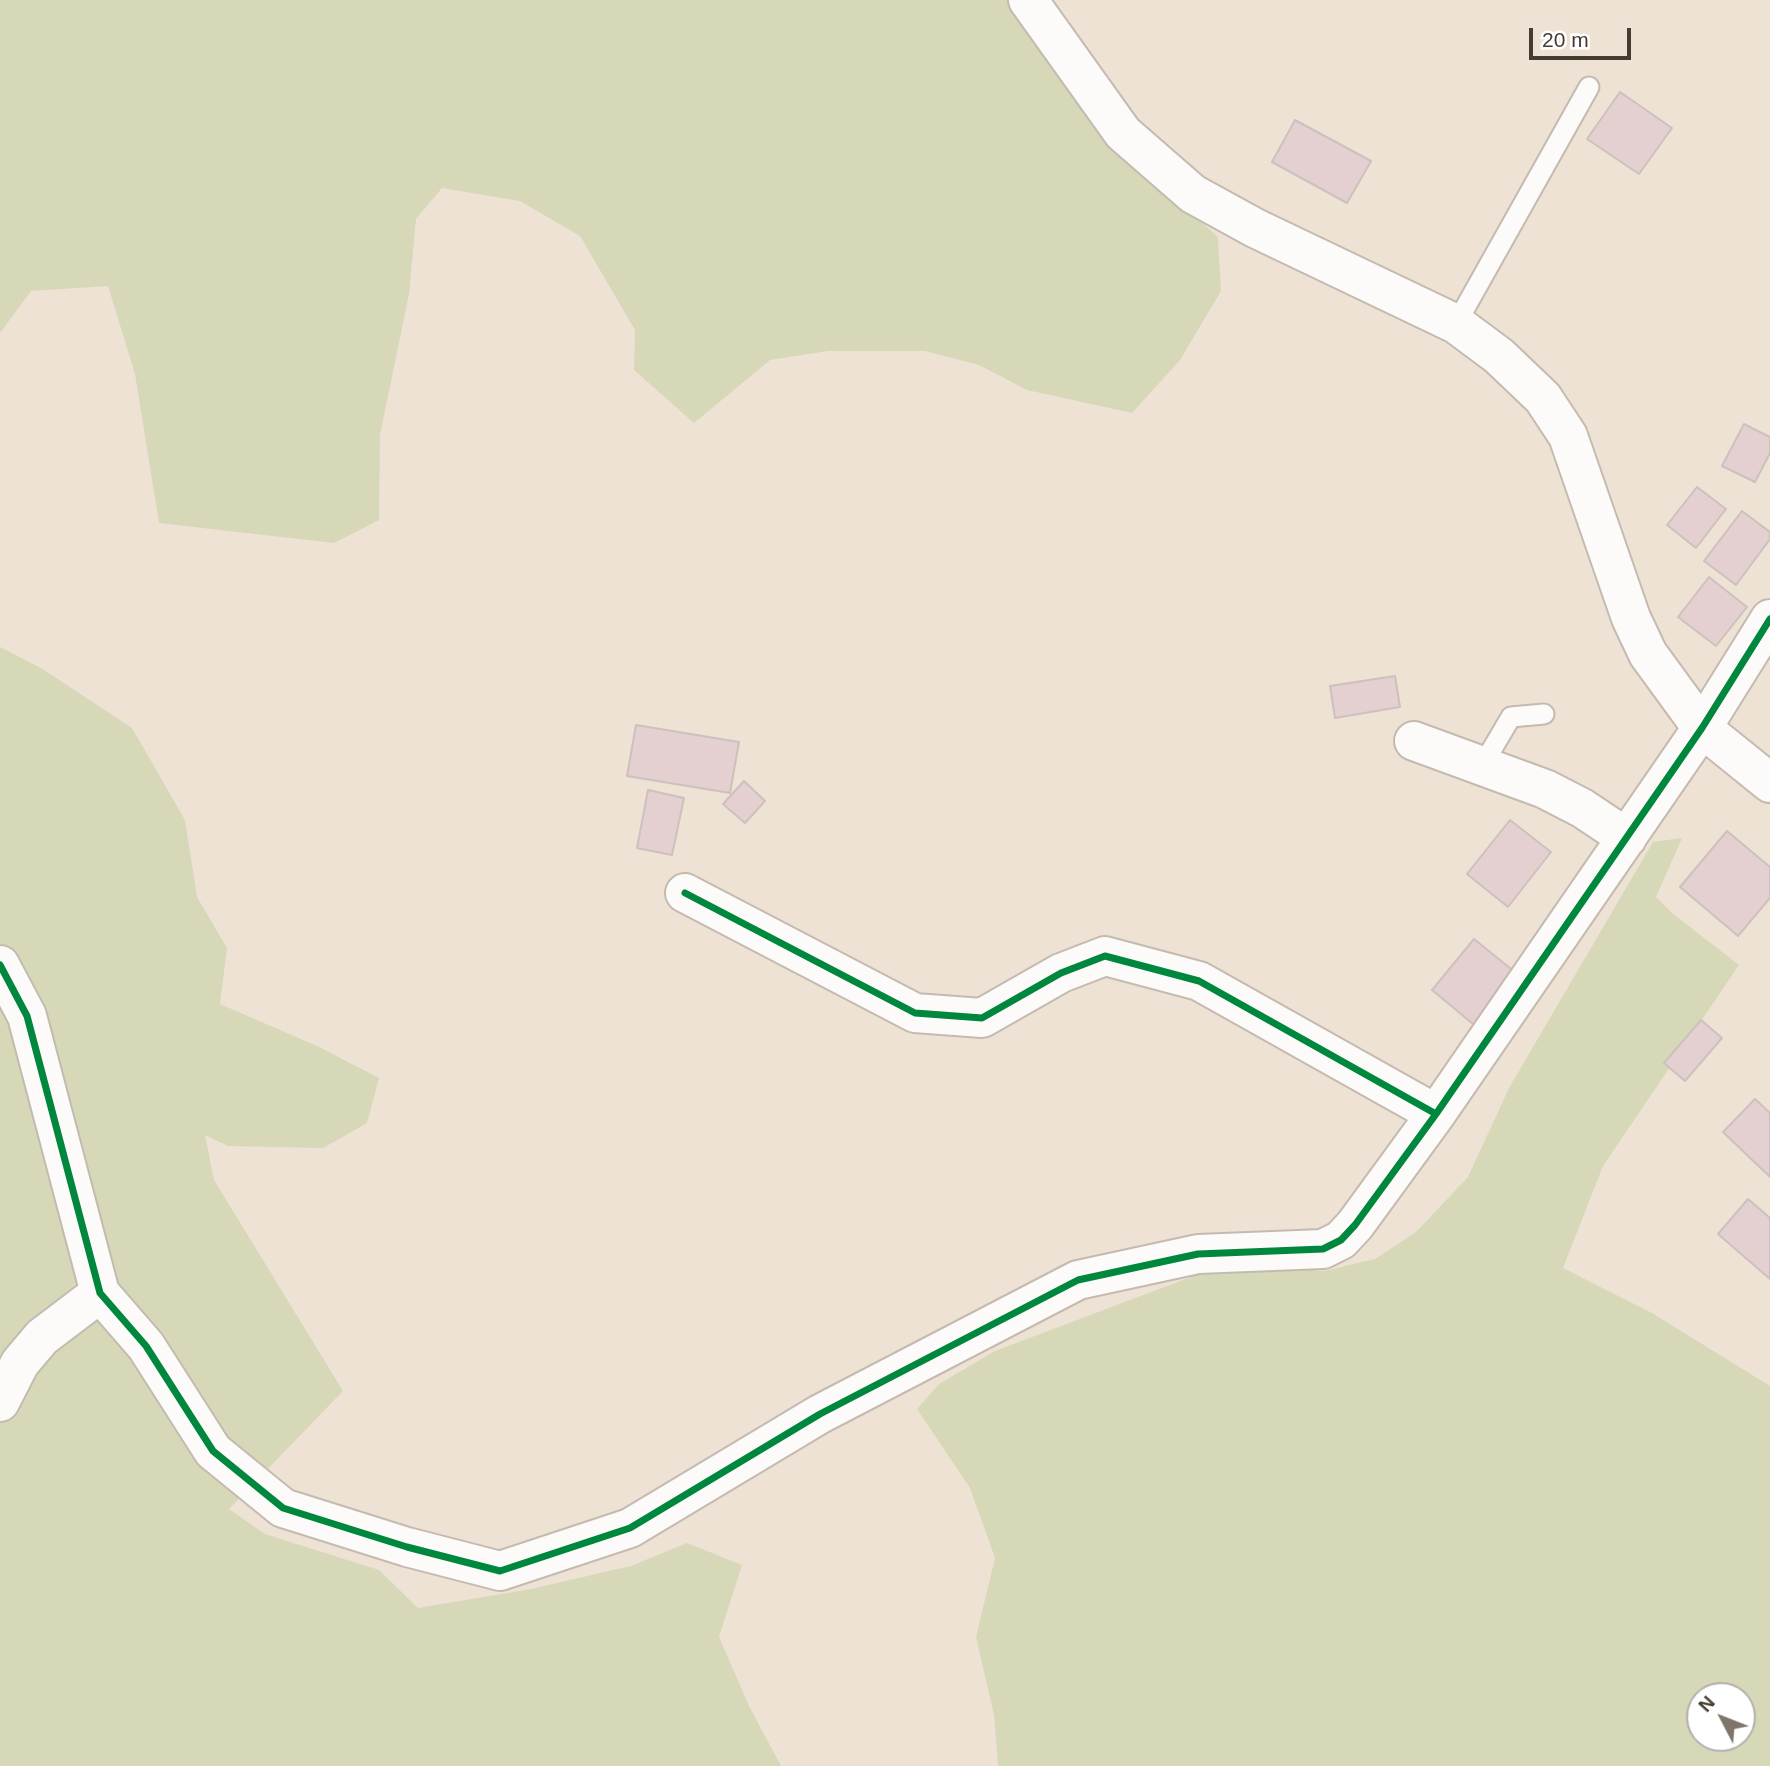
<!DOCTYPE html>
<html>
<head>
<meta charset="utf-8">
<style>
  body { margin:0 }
  #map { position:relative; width:1770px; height:1766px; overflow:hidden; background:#eee2d4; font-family:Arial,sans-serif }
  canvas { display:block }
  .north { position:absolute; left:1686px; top:1682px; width:70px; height:70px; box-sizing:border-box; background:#fff; border:2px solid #b4b1ad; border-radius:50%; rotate:312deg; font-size:19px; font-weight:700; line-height:28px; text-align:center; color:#443b31 }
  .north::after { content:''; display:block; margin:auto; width:24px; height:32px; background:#80756a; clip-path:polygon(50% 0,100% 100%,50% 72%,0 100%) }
  .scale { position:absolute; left:1529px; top:28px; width:102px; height:32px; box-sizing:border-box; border:4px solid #443b31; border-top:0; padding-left:9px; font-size:21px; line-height:24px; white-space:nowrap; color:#443b31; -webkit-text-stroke:5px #fff; paint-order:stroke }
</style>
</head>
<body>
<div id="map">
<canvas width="1770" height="1766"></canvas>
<div class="north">N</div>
<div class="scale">20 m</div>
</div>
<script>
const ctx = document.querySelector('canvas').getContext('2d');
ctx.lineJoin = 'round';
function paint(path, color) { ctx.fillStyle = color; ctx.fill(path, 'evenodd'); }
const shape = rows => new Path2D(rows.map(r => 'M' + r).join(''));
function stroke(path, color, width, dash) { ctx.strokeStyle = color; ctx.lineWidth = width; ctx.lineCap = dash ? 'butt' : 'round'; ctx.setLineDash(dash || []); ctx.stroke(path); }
paint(shape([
  [0,0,1017,0,1158,184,1218,237,1221,291,1180,360,1132,413,1027,390,979,365,925,351,828,351,770,360,694,423,634,370,635,330,580,236,520,201,442,188,416,219,409,294,380,435,379,520,334,543,159,523,135,374,108,286,31,291,0,333],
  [0,647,41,668,132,728,185,820,197,897,227,948,220,1004,317,1046,379,1078,367,1123,323,1148,228,1146,205,1135,214,1180,343,1391,229,1509,265,1534,379,1570,418,1608,531,1589,631,1566,687,1543,742,1565,719,1637,750,1708,781,1766,0,1766],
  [1682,838,1656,897,1672,913,1739,965,1603,1166,1563,1268,1652,1313,1770,1386,1770,1766,998,1766,994,1715,976,1637,995,1558,970,1488,917,1409,939,1384,995,1351,1199,1274,1275,1267,1324,1271,1375,1259,1416,1232,1468,1177,1509,1088,1653,842],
  [1700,1696,1742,1696,1742,1738,1700,1738]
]), '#d6d8b8');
const building = shape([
  [1620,92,1672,128,1639,174,1587,139,1620,92],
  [1295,120,1371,161,1347,203,1272,162,1295,120],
  [1744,424,1770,437,1770,453,1755,482,1722,466,1744,424],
  [1697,487,1726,509,1696,548,1667,525,1697,487],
  [1742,511,1770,532,1770,539,1736,585,1704,561,1742,511],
  [1709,577,1747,607,1716,646,1678,617,1709,577],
  [1395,676,1400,707,1335,718,1330,686,1395,676],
  [636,725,739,742,730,793,627,776,636,725],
  [744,781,765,801,745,823,723,804,744,781],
  [648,790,684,798,672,855,637,848,648,790],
  [1510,820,1551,852,1508,907,1467,874,1510,820],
  [1727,831,1770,867,1770,898,1738,936,1680,887,1727,831],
  [1474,939,1521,977,1479,1029,1432,990,1474,939],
  [1701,1020,1722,1038,1685,1081,1664,1063,1701,1020],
  [1755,1099,1770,1113,1770,1177,1723,1132,1755,1099],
  [1748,1199,1770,1218,1770,1279,1718,1234,1748,1199]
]);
paint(building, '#e4cfd1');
stroke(building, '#ccc1bd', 2);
const lane = shape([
  [1456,324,1589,87],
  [1482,766,1511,717,1544,714]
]);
const street = shape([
  [1028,0,1123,133,1193,194,1255,228,1456,324,1499,356,1543,398,1568,436,1631,618,1648,654,1702,728,1770,783],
  [1414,741,1545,789,1582,808,1627,838],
  [685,893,915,1013,982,1018,1061,973,1105,956,1199,981,1436,1114,1702,728,1770,619],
  [0,965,27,1016,100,1293,146,1346,213,1451,283,1508,407,1547,500,1571,630,1528,820,1414,1078,1280,1198,1254,1323,1249,1341,1240,1355,1225,1436,1114],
  [0,1402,20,1363,42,1337,100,1293]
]);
stroke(lane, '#c4bab0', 23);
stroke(street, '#c4bab0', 42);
stroke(lane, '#fcfbf9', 19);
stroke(street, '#fcfbf9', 38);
stroke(shape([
  [685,893,915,1013,982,1018,1061,973,1105,956,1199,981,1436,1114,1702,728,1770,619],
  [0,965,27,1016,100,1293,146,1346,213,1451,283,1508,407,1547,500,1571,630,1528,820,1414,1078,1280,1198,1254,1323,1249,1341,1240,1355,1225,1436,1114]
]), '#00873e', 7);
</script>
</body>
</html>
